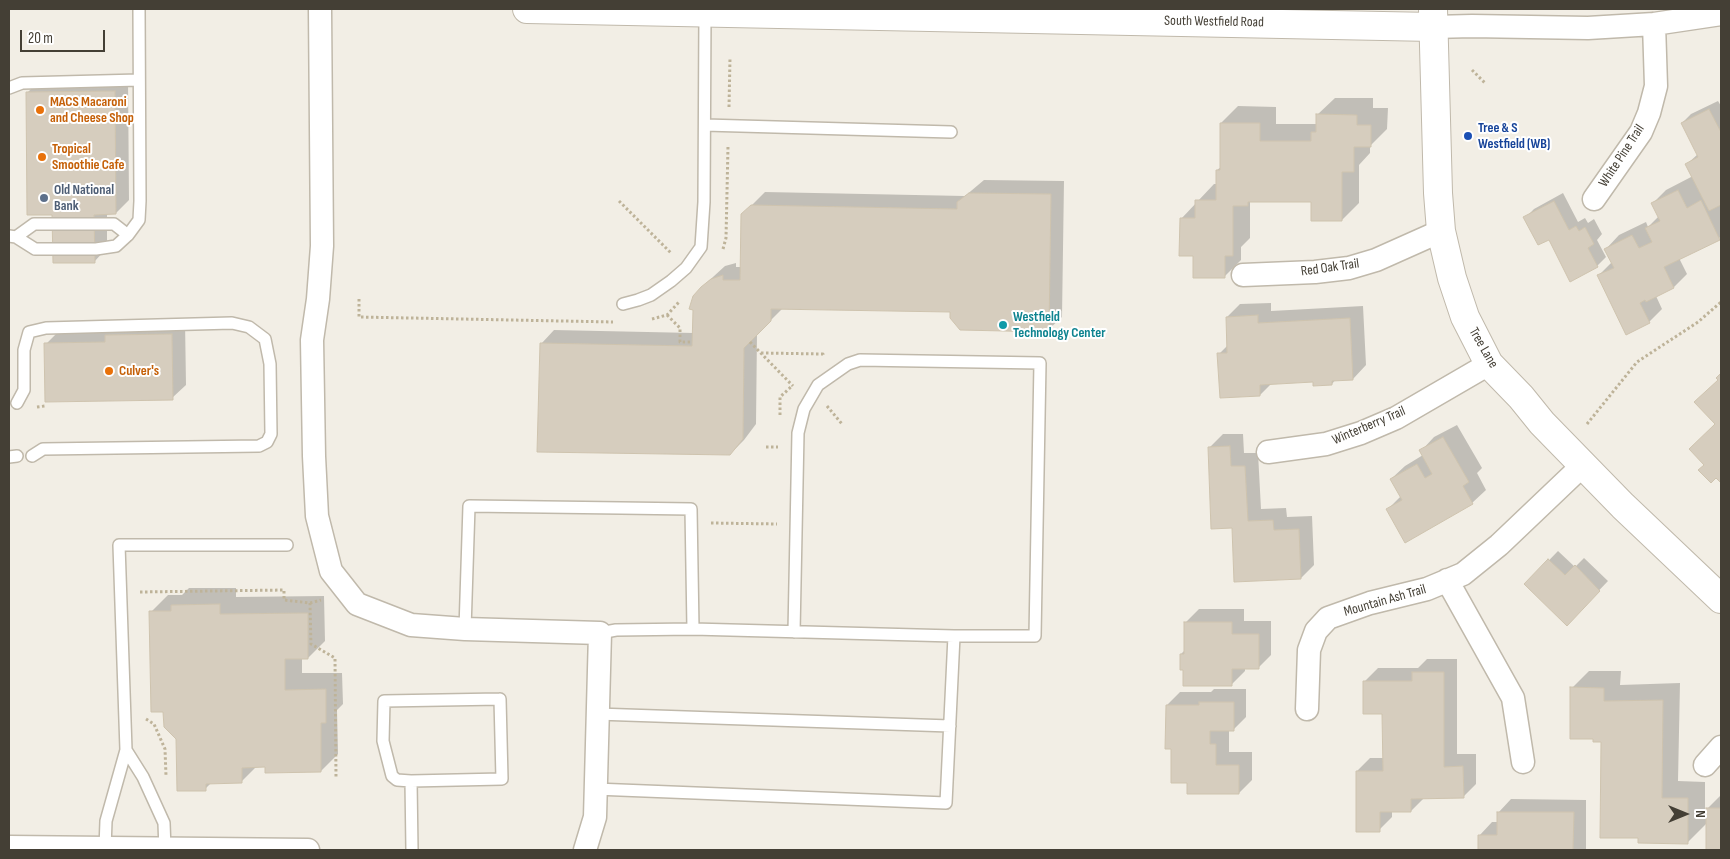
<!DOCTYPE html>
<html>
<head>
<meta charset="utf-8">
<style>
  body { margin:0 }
  #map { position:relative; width:1730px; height:859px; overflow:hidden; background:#f2eee5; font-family:"Sofia Sans Condensed",sans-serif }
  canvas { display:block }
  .frame { position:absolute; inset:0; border:10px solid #443f35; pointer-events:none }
  .north { position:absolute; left:1660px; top:789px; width:50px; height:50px; -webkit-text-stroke:4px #fff; paint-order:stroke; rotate:90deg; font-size:14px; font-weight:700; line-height:20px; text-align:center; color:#443f35 }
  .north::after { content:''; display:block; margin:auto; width:18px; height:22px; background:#443f35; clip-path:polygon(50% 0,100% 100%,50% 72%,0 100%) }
  .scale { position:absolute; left:20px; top:30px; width:85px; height:22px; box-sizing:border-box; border:2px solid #443f35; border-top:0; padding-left:6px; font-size:15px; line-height:18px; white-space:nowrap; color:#443f35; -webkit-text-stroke:4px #fff; paint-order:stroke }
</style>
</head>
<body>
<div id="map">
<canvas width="1730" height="859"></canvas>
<div class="frame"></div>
<div class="north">N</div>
<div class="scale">20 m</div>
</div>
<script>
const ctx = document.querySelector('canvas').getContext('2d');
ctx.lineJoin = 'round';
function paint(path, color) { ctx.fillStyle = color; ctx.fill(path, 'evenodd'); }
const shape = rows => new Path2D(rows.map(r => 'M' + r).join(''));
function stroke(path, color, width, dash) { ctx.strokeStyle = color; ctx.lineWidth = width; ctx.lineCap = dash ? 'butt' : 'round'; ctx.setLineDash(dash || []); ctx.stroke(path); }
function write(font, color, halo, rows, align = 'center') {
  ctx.font = font + ' "Sofia Sans Condensed",sans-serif'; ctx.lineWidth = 4; ctx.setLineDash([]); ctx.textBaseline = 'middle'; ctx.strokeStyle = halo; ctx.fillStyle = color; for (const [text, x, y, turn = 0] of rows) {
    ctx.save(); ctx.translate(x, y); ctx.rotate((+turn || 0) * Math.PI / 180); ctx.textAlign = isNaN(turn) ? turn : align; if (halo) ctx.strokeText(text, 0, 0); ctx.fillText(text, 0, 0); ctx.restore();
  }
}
paint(shape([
  [128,78,129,200,116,213,107,213,107,248,94,262,54,214,28,92,41,79],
  [1335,98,1373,98,1373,108,1388,108,1387,129,1370,146,1370,153,1359,165,1359,203,1342,220,1312,201,1251,201,1250,202,1250,238,1241,247,1241,260,1224,277,1195,255,1181,219,1214,184,1217,184,1217,170,1221,167,1221,123,1238,106,1276,107,1276,124,1317,124,1317,115],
  [1718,101,1721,106,1721,237,1679,258,1687,274,1674,287,1656,296,1662,309,1649,322,1599,275,1612,262,1606,249,1619,235,1646,222,1648,227,1659,216,1653,203,1666,190,1693,176,1687,164,1698,154,1682,123,1691,114],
  [984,180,1064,181,1062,317,1048,330,951,311,783,308,757,334,756,424,744,440,730,454,541,344,554,330,694,333,702,287,725,266,736,263,736,267,742,267,742,215,765,192,965,196],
  [1563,193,1578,222,1585,218,1588,223,1594,219,1602,234,1597,240,1606,257,1597,266,1549,238,1525,218,1534,209],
  [1271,303,1271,311,1363,306,1366,365,1353,379,1336,379,1332,384,1314,381,1272,383,1260,395,1219,354,1228,345,1227,317,1240,304],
  [185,321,186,385,172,398,46,344,59,331],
  [1721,374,1721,482,1716,476,1716,424,1719,380,1718,378],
  [1457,425,1482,468,1477,473,1486,490,1472,503,1388,509,1401,496,1391,479,1405,466,1423,455,1421,451,1434,437],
  [1223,434,1243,434,1244,453,1258,453,1261,509,1286,508,1287,517,1312,516,1314,565,1301,578,1233,527,1209,448],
  [1558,551,1575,567,1584,558,1608,581,1567,624,1526,584],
  [189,588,236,588,236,597,324,596,325,641,308,658,302,658,302,673,342,673,343,704,337,710,338,754,321,771,257,766,241,782,212,782,205,789,177,738,151,612,168,595,182,595],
  [1199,609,1244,609,1244,621,1271,621,1271,655,1258,668,1245,668,1245,671,1232,684,1184,669,1181,654,1185,650,1185,623],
  [1427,659,1457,659,1457,754,1476,754,1476,784,1463,797,1424,798,1411,811,1392,811,1392,817,1379,830,1357,771,1370,758,1384,758,1384,713,1364,682,1378,668,1418,668],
  [1589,671,1621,671,1620,685,1680,683,1678,781,1705,782,1705,811,1721,795,1721,850,1707,850,1707,823,1688,842,1602,741,1572,688],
  [1214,689,1246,689,1246,717,1233,730,1229,730,1229,752,1252,752,1252,780,1239,793,1188,782,1172,748,1167,705,1180,692,1211,692],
  [1511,799,1586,800,1586,850,1479,850,1479,836,1492,822,1498,822,1498,813]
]), '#0003');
const building = shape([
  [115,91,116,214,94,215,95,263,53,263,52,215,27,215,26,92,115,91],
  [1709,109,1721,132,1721,205,1709,211,1685,164,1698,157,1681,123,1709,109],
  [1316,114,1357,115,1357,125,1371,125,1371,147,1354,147,1354,172,1342,172,1342,221,1311,221,1311,202,1248,202,1248,206,1233,206,1233,256,1225,256,1225,278,1193,278,1193,256,1179,256,1180,218,1195,218,1195,200,1216,200,1216,170,1220,170,1220,123,1260,123,1260,141,1311,141,1311,132,1316,132,1316,114],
  [1678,190,1687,208,1701,200,1720,240,1664,267,1674,288,1646,302,1645,300,1640,303,1650,323,1626,335,1597,275,1614,268,1604,249,1632,235,1639,248,1652,242,1645,228,1660,221,1651,203,1678,190],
  [969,193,1051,194,1049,332,960,330,950,318,950,312,771,309,771,321,744,348,743,439,730,455,537,452,540,343,692,346,693,310,689,309,693,296,701,287,711,279,723,275,723,280,740,280,741,214,751,205,957,209,957,202,969,193],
  [1554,201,1569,230,1576,226,1579,231,1585,227,1594,244,1588,248,1598,267,1570,282,1549,240,1538,245,1523,217,1554,201],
  [1258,315,1258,323,1350,318,1353,380,1332,381,1332,385,1313,386,1313,382,1260,385,1260,396,1220,398,1217,353,1227,353,1226,317,1258,315],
  [172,334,173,400,45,402,44,343,105,342,105,335,172,334],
  [1721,373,1721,483,1716,478,1711,483,1698,470,1704,465,1689,449,1715,424,1694,402,1718,380,1716,378,1721,373],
  [1443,437,1469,482,1463,486,1473,504,1405,543,1386,509,1402,500,1390,479,1417,464,1425,478,1432,474,1419,450,1443,437],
  [1230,446,1231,466,1245,466,1248,521,1273,520,1274,530,1299,529,1301,579,1234,582,1232,528,1211,529,1208,447,1230,446],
  [1548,559,1565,575,1575,565,1600,591,1567,626,1524,584,1548,559],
  [220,604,220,614,308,613,308,659,285,659,285,690,326,689,326,723,321,723,321,772,265,773,265,767,242,768,242,783,206,784,206,791,177,791,176,739,164,727,163,712,151,712,149,611,171,611,171,605,220,604],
  [1184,622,1232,622,1232,634,1259,634,1259,669,1232,669,1232,686,1183,686,1183,670,1180,670,1180,654,1184,654,1184,622],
  [1412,672,1444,672,1444,767,1463,766,1464,798,1411,799,1411,812,1380,812,1380,832,1356,832,1356,771,1383,771,1382,714,1363,714,1363,681,1412,681,1412,672],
  [1570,687,1604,688,1604,701,1663,700,1662,798,1688,798,1688,844,1638,843,1638,838,1600,838,1601,742,1593,742,1593,739,1570,739,1570,687],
  [1199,702,1234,702,1234,731,1210,731,1210,744,1216,744,1216,765,1239,765,1239,794,1187,794,1187,783,1171,783,1171,749,1165,749,1166,705,1199,705,1199,702],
  [1706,808,1721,808,1721,850,1706,850,1706,808],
  [1497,812,1574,812,1573,850,1478,850,1478,835,1497,835,1497,812]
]);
paint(building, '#d6cdbe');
stroke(building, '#cec3ae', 1);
const service = shape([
  [9,88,22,83,139,80],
  [705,125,951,132],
  [9,236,16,237,35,249,96,249,116,246,128,235,139,220,140,201,139,9],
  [16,237,34,224,114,224,128,235],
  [623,304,638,300,651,295,671,281,686,268,701,247,704,202,705,12],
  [17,403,24,390,24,350,29,332,46,328,232,323,249,327,265,339,270,364,271,434,267,442,259,446,43,449,32,456],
  [9,457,17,456],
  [465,629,469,506,621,508,691,509,693,629,954,636,946,803,595,789],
  [794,632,798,433,804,409,818,385,848,364,860,360,1040,363,1035,636,954,636],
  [600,633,616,630,693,629],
  [500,699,502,779,411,781,397,780,392,776,383,741,384,701,500,699],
  [597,714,950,726],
  [126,750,119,545,287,545],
  [411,781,412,850],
  [105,848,106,821,126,750,143,777,164,823,165,850]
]);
const minor = shape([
  [320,9,322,246,318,299,312,340,314,456,317,516,331,571,357,604,411,625,465,629,600,633,595,817,585,850],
  [1433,27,1472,26,1588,28,1654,24,1721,14],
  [1594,199,1641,132,1649,113,1656,86,1654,24],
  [1243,275,1315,272,1349,268,1376,260,1441,231],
  [1268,452,1326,444,1361,433,1396,418,1489,364],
  [1447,580,1513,698,1523,762],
  [1307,709,1309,650,1316,631,1328,618,1370,603,1427,589,1463,574,1499,545,1582,466],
  [1705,765,1721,747],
  [9,847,308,850]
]);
const tertiary = shape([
  [527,9,1433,27],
  [1433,9,1438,193,1441,231,1452,278,1465,317,1489,364,1521,397,1542,423,1623,506,1721,599]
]);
stroke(service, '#c0b9ab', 14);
stroke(minor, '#c0b9ab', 25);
stroke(tertiary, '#c0b9ab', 30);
stroke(shape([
  [1472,70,1485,83],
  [729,107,730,58],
  [619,201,672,254],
  [723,249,726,238,728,146],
  [359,299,359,317,613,322],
  [667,315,680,328,680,342,692,342],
  [652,319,667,315,679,302],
  [750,342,793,386],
  [761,353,823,354,822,356],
  [827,406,842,424],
  [37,407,45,406],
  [780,415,780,397,792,386],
  [1587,424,1637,362,1698,322,1721,302],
  [766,447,778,447],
  [711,523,777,524],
  [140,592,284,590,284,600,310,603,311,644,335,658,336,778],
  [310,603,321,600],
  [146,719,154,724,165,749,166,776]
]), '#beb399', 3, [2.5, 2.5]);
stroke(service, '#fff', 11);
stroke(minor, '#fff', 22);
stroke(tertiary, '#fff', 28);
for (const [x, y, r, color] of [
  [40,110,5,"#e8710a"],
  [1468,136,5,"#1a4fb4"],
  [42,157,5,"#e8710a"],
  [44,198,5,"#5c6f8a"],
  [1003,325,5,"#0f9aa8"],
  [109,371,5,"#e8710a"]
]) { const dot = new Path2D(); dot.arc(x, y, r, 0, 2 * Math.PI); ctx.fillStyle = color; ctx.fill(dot); stroke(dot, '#fff', 2); }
write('14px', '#443f35', '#fff', [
  ["South Westfield Road",1214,22,1],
  ["White Pine Trail",1622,156,-57],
  ["Red Oak Trail",1330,268,-8],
  ["Tree Lane",1483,348,60],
  ["Winterberry Trail",1369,426,-23],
  ["Mountain Ash Trail",1385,601,-16]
]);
write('bold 14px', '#c56008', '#fff', [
  ["MACS Macaroni",50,102],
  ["and Cheese Shop",50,118],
  ["Tropical",52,149],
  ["Smoothie Cafe",52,165],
  ["Culver's",119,371]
], 'left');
write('bold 14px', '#164399', '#fff', [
  ["Tree & S",1478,128],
  ["Westfield (WB)",1478,144]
], 'left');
write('bold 14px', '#4e5e75', '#fff', [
  ["Old National",54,190],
  ["Bank",54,206]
], 'left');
write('bold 14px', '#0d838f', '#fff', [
  ["Westfield",1013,317],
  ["Technology Center",1013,333]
], 'left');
</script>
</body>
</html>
